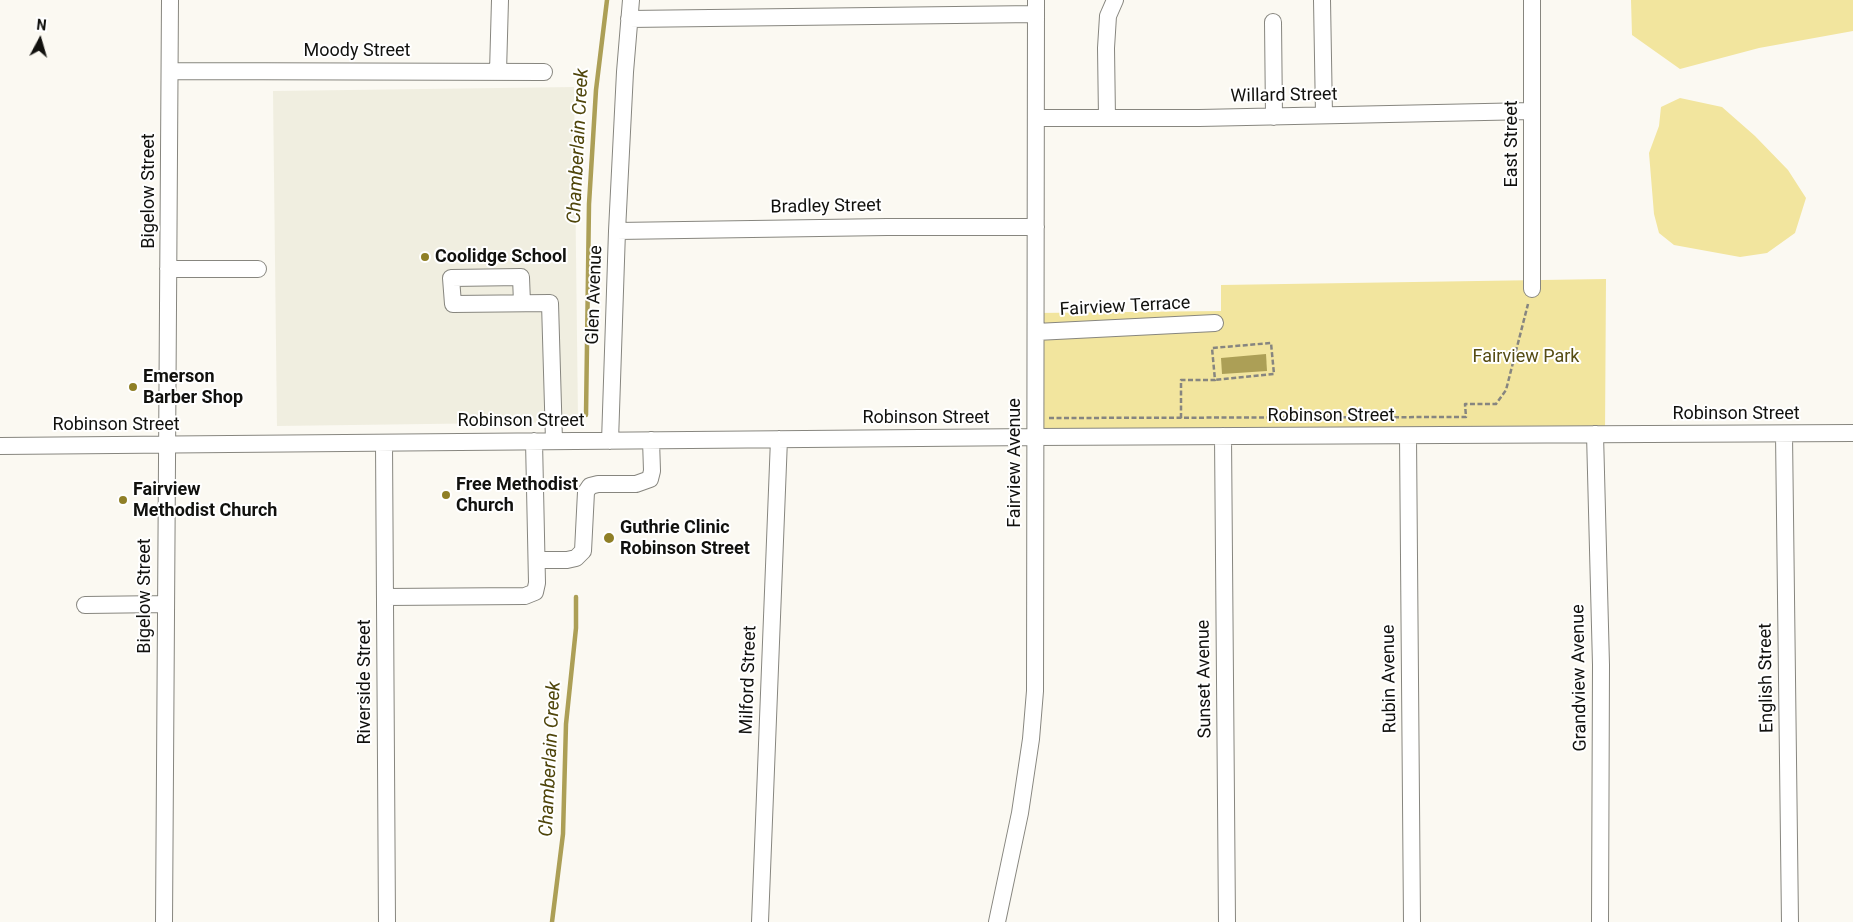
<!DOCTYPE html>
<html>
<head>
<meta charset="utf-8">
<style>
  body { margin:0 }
  #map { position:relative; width:1853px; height:922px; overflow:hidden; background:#fbf9f2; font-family:Roboto,sans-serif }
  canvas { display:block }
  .north { position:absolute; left:15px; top:15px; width:50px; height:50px; -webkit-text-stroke:4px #fff; paint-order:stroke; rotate:6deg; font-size:14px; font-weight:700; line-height:20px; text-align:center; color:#11110e }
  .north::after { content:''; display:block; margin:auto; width:18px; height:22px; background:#11110e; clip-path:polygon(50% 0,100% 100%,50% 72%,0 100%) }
</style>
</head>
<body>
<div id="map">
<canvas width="1853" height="922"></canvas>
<div class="north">N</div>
</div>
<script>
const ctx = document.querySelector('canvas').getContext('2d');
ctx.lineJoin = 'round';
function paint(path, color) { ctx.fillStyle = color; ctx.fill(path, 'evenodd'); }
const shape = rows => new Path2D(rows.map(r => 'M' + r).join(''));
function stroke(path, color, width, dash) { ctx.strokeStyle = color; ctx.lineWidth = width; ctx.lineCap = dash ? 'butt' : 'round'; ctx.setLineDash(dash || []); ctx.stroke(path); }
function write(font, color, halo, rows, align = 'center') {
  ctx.font = font + ' Roboto,sans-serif'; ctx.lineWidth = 4; ctx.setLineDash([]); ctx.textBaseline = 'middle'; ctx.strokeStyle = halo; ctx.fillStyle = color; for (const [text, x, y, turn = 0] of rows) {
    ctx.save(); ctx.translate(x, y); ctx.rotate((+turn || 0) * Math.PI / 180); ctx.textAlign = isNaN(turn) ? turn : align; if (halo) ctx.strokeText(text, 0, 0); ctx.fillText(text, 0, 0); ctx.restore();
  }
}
paint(shape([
  [574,87,578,422,277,426,273,91]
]), '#f0eee0');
paint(shape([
  [1631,0,1853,0,1853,31,1759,48,1680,69,1632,35],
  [1680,98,1722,107,1755,136,1788,170,1806,198,1795,233,1767,253,1740,257,1674,245,1659,233,1654,214,1649,153,1659,126,1661,107],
  [1606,279,1605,434,1035,437,1036,313,1221,311,1221,285]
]), '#f2e59e');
paint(shape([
  [1266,354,1267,371,1222,374,1221,358]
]), '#ac9f56');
stroke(shape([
  [586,415,589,204,596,90,607,0],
  [552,922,563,834,566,724,576,628,576,597]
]), '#ac9f56', 4.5);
const minor = shape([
  [1322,0,1324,115],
  [629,19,1036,14],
  [1273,22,1274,117],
  [170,71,544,72],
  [498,72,500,0],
  [1036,118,1199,118,1532,111],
  [1107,118,1106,48,1108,16,1115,0],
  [617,231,887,227,1036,227],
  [168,269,258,269],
  [1532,289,1532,0],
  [522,303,521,277,451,278,453,304,550,303,554,441],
  [1036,332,1215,323],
  [1595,434,1601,665,1600,922],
  [1784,434,1790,922],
  [1223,436,1227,922],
  [1408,436,1412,922],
  [610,441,617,231,625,72,631,0],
  [384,443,387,922],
  [0,446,1035,437,1853,433],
  [537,560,567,560,576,558,583,551,586,492,590,486,598,484,636,484,650,479,652,471,651,440],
  [385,597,525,596,535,592,537,583,534,441],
  [85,605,165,604],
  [164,922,170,0],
  [760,922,779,439],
  [997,922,1020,813,1031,739,1035,691,1036,0]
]);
stroke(minor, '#87867f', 18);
stroke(shape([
  [1049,418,1466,417,1465,404,1496,404,1506,390,1528,304],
  [1181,418,1181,380,1215,380,1212,348,1271,343,1274,374,1215,380]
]), '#868580', 2.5, [5, 2.5]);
stroke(minor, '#fff', 16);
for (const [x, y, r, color] of [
  [425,257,5,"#8f7f26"],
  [133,387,5,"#8f7f26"],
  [446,495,5,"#8f7f26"],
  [123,500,5,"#8f7f26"],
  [609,538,6,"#8f7f26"]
]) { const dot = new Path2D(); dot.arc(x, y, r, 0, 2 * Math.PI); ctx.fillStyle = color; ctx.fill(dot); stroke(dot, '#fff', 2); }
write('18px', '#11110e', '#fff', [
  ["Moody Street",357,51],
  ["Willard Street",1284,96,-1],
  ["East Street",1512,144,-90],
  ["Bigelow Street",149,191,-90],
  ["Bradley Street",826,207,-1],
  ["Glen Avenue",595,295,-88],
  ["Fairview Terrace",1125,307,-3],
  ["Robinson Street",1736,414],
  ["Robinson Street",1331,416],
  ["Robinson Street",926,418],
  ["Robinson Street",521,421],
  ["Robinson Street",116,425],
  ["Fairview Avenue",1015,463,-90],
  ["Bigelow Street",145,596,-90],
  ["Grandview Avenue",1580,678,-91],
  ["English Street",1767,678,-91],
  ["Sunset Avenue",1205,679,-91],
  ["Rubin Avenue",1390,679,-91],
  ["Milford Street",749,680,-88],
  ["Riverside Street",365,682,-90]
]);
write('bold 18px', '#11110e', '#fff', [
  ["Coolidge School",435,257],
  ["Emerson",143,377],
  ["Barber Shop",143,398],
  ["Free Methodist",456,485],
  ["Church",456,506],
  ["Fairview",133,490],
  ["Methodist Church",133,511],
  ["Guthrie Clinic",620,528],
  ["Robinson Street",620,549]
], 'left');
write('18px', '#564c13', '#fff', [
  ["Fairview Park",1526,357]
]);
write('italic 19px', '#4f450a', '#fff', [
  ["Chamberlain Creek",579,146,-87],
  ["Chamberlain Creek",551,759,-87]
]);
</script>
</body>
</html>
